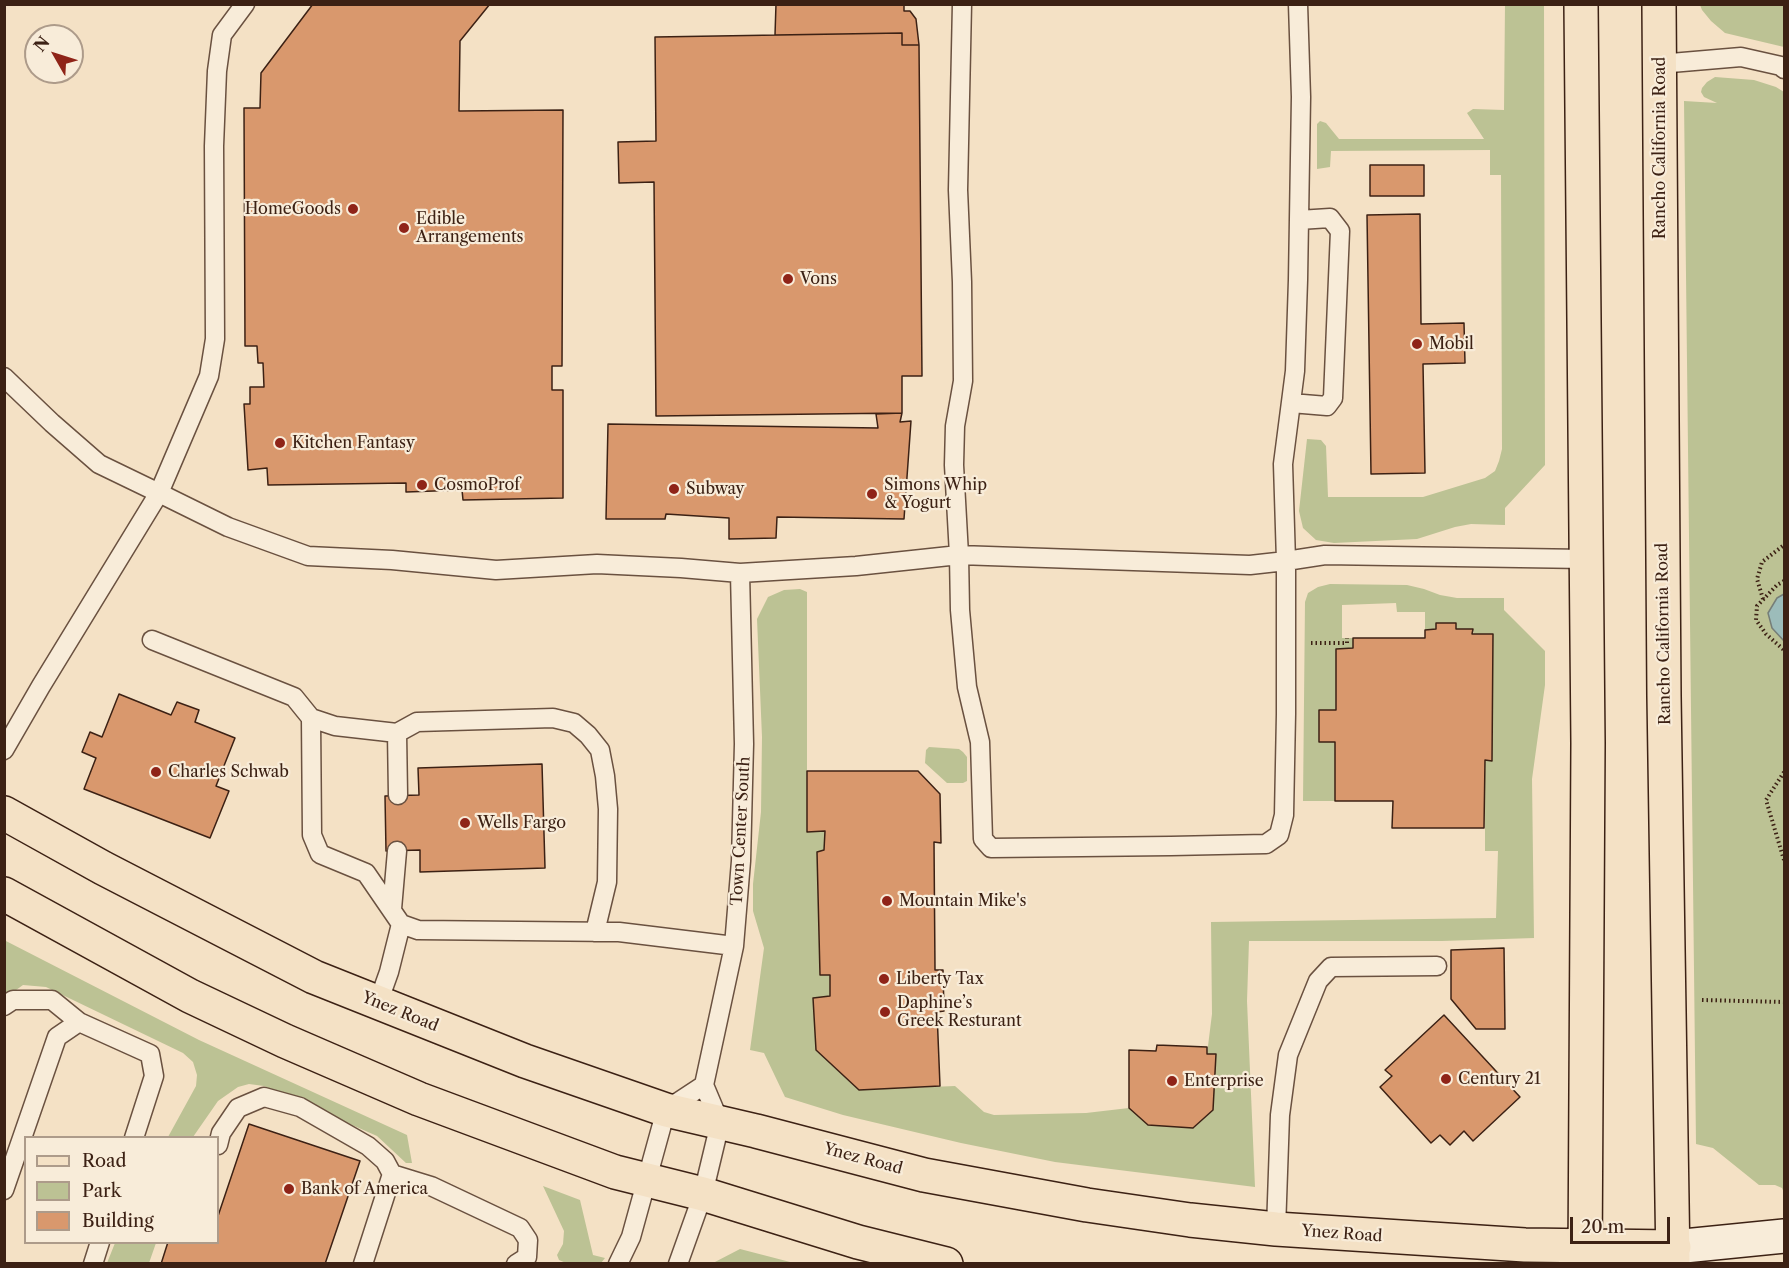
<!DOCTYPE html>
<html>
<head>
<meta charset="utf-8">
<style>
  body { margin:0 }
  #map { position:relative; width:1789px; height:1268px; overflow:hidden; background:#f4e1c5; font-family:"Libre Caslon Text",serif }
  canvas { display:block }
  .frame { position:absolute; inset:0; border:6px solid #3c2114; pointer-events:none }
  .legend { position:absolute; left:24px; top:1136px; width:195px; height:108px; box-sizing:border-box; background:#f8ecd9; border:2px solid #ad9b8a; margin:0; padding:8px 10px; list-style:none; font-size:18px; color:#3c2114 }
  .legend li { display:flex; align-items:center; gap:12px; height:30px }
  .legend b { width:30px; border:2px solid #ad9b8a }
  .north { position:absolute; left:24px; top:24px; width:60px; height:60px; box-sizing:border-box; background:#f8ecd9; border:2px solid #ad9b8a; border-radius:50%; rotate:309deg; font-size:16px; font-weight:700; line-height:24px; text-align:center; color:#3c2114 }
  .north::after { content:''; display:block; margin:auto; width:21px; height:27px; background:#8f2418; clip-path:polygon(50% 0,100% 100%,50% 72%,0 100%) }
  .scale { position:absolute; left:1570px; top:1217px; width:100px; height:27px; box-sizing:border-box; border:3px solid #3c2114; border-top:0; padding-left:8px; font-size:18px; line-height:21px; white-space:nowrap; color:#3c2114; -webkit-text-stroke:4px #f8ecd9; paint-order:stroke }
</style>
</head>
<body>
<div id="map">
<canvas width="1789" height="1268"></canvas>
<div class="frame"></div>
<ul class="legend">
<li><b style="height:8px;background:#f4e1c5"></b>Road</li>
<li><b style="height:16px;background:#bcc294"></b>Park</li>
<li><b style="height:16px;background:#d9986d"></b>Building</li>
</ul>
<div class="north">N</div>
<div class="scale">20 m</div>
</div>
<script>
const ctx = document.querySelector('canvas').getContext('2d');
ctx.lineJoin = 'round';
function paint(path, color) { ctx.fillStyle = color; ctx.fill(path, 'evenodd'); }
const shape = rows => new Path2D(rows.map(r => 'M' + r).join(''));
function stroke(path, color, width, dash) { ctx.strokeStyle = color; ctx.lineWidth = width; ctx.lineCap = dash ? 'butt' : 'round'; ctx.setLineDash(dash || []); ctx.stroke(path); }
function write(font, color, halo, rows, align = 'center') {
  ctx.font = font + ' "Libre Caslon Text",serif'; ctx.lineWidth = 4.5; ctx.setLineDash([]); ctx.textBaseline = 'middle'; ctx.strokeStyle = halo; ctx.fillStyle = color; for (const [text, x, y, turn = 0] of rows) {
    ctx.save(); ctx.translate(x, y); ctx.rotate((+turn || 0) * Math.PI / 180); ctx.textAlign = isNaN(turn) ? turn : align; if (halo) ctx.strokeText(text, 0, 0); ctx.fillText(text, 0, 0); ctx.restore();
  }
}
paint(shape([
  [1505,5,1544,5,1545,465,1505,508,1505,525,1471,524,1455,527,1417,539,1334,543,1316,540,1303,528,1299,511,1307,439,1321,440,1326,446,1328,497,1423,497,1485,478,1495,471,1499,461,1502,449,1501,175,1490,175,1490,150,1331,151,1330,167,1317,169,1317,124,1320,121,1326,123,1339,139,1484,139,1467,113,1473,109,1504,110],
  [1700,5,1784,5,1784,47,1725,33,1711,21,1702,10],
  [1715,77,1754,80,1776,87,1784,92,1784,1193,1782,1188,1775,1185,1759,1185,1713,1148,1696,1144,1684,101,1717,103,1704,97,1701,92,1702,88,1707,82],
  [1330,584,1407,585,1424,589,1440,595,1457,598,1504,598,1504,610,1545,651,1545,685,1532,779,1534,938,1442,941,1249,941,1247,1001,1255,1187,1055,1162,961,1143,843,1115,785,1097,764,1053,750,1050,764,948,753,911,753,884,761,812,762,737,757,619,768,597,784,590,800,589,807,592,807,832,825,831,824,850,817,852,820,975,830,975,830,996,813,998,816,1050,859,1090,955,1086,984,1112,994,1115,1086,1113,1129,1108,1148,1125,1194,1128,1213,1110,1215,1054,1207,1054,1212,1014,1211,922,1496,918,1498,851,1485,851,1485,760,1491,761,1473,630,1456,629,1456,623,1436,623,1436,629,1425,630,1425,612,1397,612,1396,603,1342,605,1342,638,1353,638,1353,648,1336,649,1336,710,1319,710,1319,742,1335,742,1335,801,1303,801,1305,602,1308,593,1318,587],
  [929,747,959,749,963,752,967,757,967,781,963,783,947,783,925,763,926,750],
  [4,940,199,1040,407,1135,412,1163,406,1163,377,1136,264,1086,249,1084,238,1087,218,1101,193,1137,168,1137,196,1086,197,1075,193,1062,183,1053,46,987,23,985,5,998],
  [543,1186,580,1200,593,1255,605,1258,601,1263,566,1263,559,1260,557,1255,563,1244,564,1231],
  [115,1243,115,1242,156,1243,149,1263,107,1263],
  [740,1249,794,1263,713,1263]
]), '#bcc294');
const water = shape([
  [1784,594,1784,641,1772,628,1768,613,1777,598,1784,594]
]);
paint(water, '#9cbcba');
stroke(water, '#767e78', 1.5);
const building = shape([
  [313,4,490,4,460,41,459,111,563,110,562,366,552,366,552,390,563,390,563,498,463,500,462,490,406,492,406,483,268,485,267,468,248,470,244,404,250,404,250,387,264,387,263,363,258,363,257,346,245,346,244,108,260,108,261,73,313,4],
  [776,4,904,4,904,11,910,11,916,19,919,45,902,45,902,33,775,35,776,4],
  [902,33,902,45,919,45,922,376,902,376,902,413,656,416,654,182,619,183,618,142,656,141,655,37,902,33],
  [1370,165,1424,165,1424,196,1370,196,1370,165],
  [1420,214,1421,324,1464,323,1465,363,1423,364,1425,473,1371,474,1367,215,1420,214],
  [902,413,900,422,911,421,904,519,777,517,776,538,729,539,729,518,666,514,665,519,606,519,608,424,878,428,876,414,902,413],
  [1436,623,1456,623,1456,629,1473,629,1472,634,1493,634,1492,761,1485,760,1484,828,1392,828,1393,801,1335,801,1335,742,1319,742,1319,710,1336,710,1336,649,1353,648,1353,638,1425,638,1425,630,1436,629,1436,623],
  [119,694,171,715,177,702,199,710,195,722,235,738,216,786,229,791,210,838,84,789,96,758,82,752,90,732,102,737,119,694],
  [542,764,545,868,420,872,420,850,386,851,385,796,419,795,418,768,542,764],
  [807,771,918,771,940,794,941,843,934,842,935,970,943,970,944,1011,937,1012,940,1086,859,1090,816,1050,813,998,830,996,830,975,820,975,817,852,824,850,825,831,807,832,807,771],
  [1504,948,1505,1029,1476,1029,1451,999,1451,950,1504,948],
  [1444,1015,1520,1097,1473,1141,1464,1131,1450,1145,1440,1135,1431,1143,1380,1087,1392,1076,1385,1070,1444,1015],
  [1157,1045,1207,1047,1207,1054,1216,1054,1213,1110,1193,1128,1148,1125,1129,1108,1129,1050,1156,1051,1157,1045],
  [249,1124,360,1161,325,1264,161,1264,168,1242,218,1242,218,1216,249,1124]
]);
paint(building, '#d9986d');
stroke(building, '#3c2114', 1.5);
const lane = shape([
  [1298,4,1301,97,1298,280,1295,371,1283,464,1286,561,1286,714,1284,815,1279,835,1266,844,1171,846,991,848,983,839,980,742,967,687,960,610,959,555,1250,565,1286,561,1325,555,1585,559],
  [1659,64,1741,57,1781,66,1784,69],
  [4,377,52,423,99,464,159,493,209,376,215,339,214,146,217,71,222,35,245,4],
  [1291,403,1327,406,1333,398,1340,231,1330,218,1299,220],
  [152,640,294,697,311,718,335,726,397,733,417,722,553,718,574,723,588,735,600,750,605,776,608,809,607,882,595,932],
  [311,718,312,835,320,854,366,873,401,924,418,930,619,932,734,946],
  [397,733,398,795],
  [4,750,41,686,159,493,228,527,308,556,392,560,496,570,597,564,681,568,740,573,856,566,959,555,954,465,955,426,963,381,962,282,958,190,962,4],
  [392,909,397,851],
  [378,1003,389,972,401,924],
  [4,1006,13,1000,52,1000,79,1022],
  [218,1145,221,1133,238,1108,264,1097,300,1107,368,1146,385,1161,392,1174],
  [4,1190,57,1037,79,1022,150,1054,154,1076,134,1138],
  [1276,1229,1280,1115,1288,1055,1318,981,1331,967,1437,966],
  [93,1264,100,1242],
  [363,1264,392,1174,431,1186,520,1228,528,1240,527,1257,516,1264],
  [618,1264,631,1237,666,1110,704,1085],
  [678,1264,703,1194,720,1123,704,1085,734,946,741,861,744,744,740,573]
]);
const secondary = shape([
  [1674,1247,1784,1236]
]);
const primary = shape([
  [1581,4,1588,743,1585,1264],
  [1659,4,1664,696,1673,1264],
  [4,813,103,868,314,977,525,1061,666,1110,756,1131,924,1175,1087,1205,1190,1220,1276,1229,1525,1245,1674,1247],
  [4,894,190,996,285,1041,419,1099,615,1172,703,1194,858,1242,946,1264]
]);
stroke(lane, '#6a5140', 21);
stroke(secondary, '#3c2114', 36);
stroke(primary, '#3c2114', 36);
stroke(shape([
  [1784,581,1777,585,1757,606,1756,620,1766,634,1784,650],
  [1763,599,1757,579,1762,562,1784,545],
  [1311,643,1347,643,1347,638],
  [1784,772,1766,800,1784,860],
  [1702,1000,1784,1002]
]), '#3c2114', 4, [1.5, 3]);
stroke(lane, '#f8ecd9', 18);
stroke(secondary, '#f8ecd9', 33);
stroke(primary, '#f4e1c5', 33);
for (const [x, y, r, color] of [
  [353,209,6,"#8f2418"],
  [404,228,6,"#8f2418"],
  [788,279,6,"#8f2418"],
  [1417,344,6,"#8f2418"],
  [280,443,6,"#8f2418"],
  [422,485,6,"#8f2418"],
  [674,489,6,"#8f2418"],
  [872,494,6,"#8f2418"],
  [156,772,6,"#8f2418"],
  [465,823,6,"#8f2418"],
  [887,901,6,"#8f2418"],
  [884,979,6,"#8f2418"],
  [885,1012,6,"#8f2418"],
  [1446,1079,6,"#8f2418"],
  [1172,1081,6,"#8f2418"],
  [289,1189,6,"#8f2418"]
]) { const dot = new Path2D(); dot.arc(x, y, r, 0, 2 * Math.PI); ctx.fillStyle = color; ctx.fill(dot); stroke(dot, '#f8ecd9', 2); }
write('16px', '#3c2114', '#f8ecd9', [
  ["Rancho California Road",1660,148,-90],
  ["Rancho California Road",1664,634,-91],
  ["Town Center South",741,831,-87],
  ["Ynez Road",400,1012,22],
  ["Ynez Road",863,1159,15],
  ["Ynez Road",1342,1234,4]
]);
write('16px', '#3c2114', '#f8ecd9', [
  ["HomeGoods",341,209,"right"],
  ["Edible",416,219],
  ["Arrangements",416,237],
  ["Vons",800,279],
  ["Mobil",1429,344],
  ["Kitchen Fantasy",292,443],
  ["CosmoProf",434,485],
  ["Simons Whip",884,485],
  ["& Yogurt",884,503],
  ["Subway",686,489],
  ["Charles Schwab",168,772],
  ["Wells Fargo",477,823],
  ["Mountain Mike's",899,901],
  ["Liberty Tax",896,979],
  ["Daphine’s",897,1003],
  ["Greek Resturant",897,1021],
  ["Century 21",1458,1079],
  ["Enterprise",1184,1081],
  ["Bank of America",301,1189]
], 'left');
</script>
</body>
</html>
